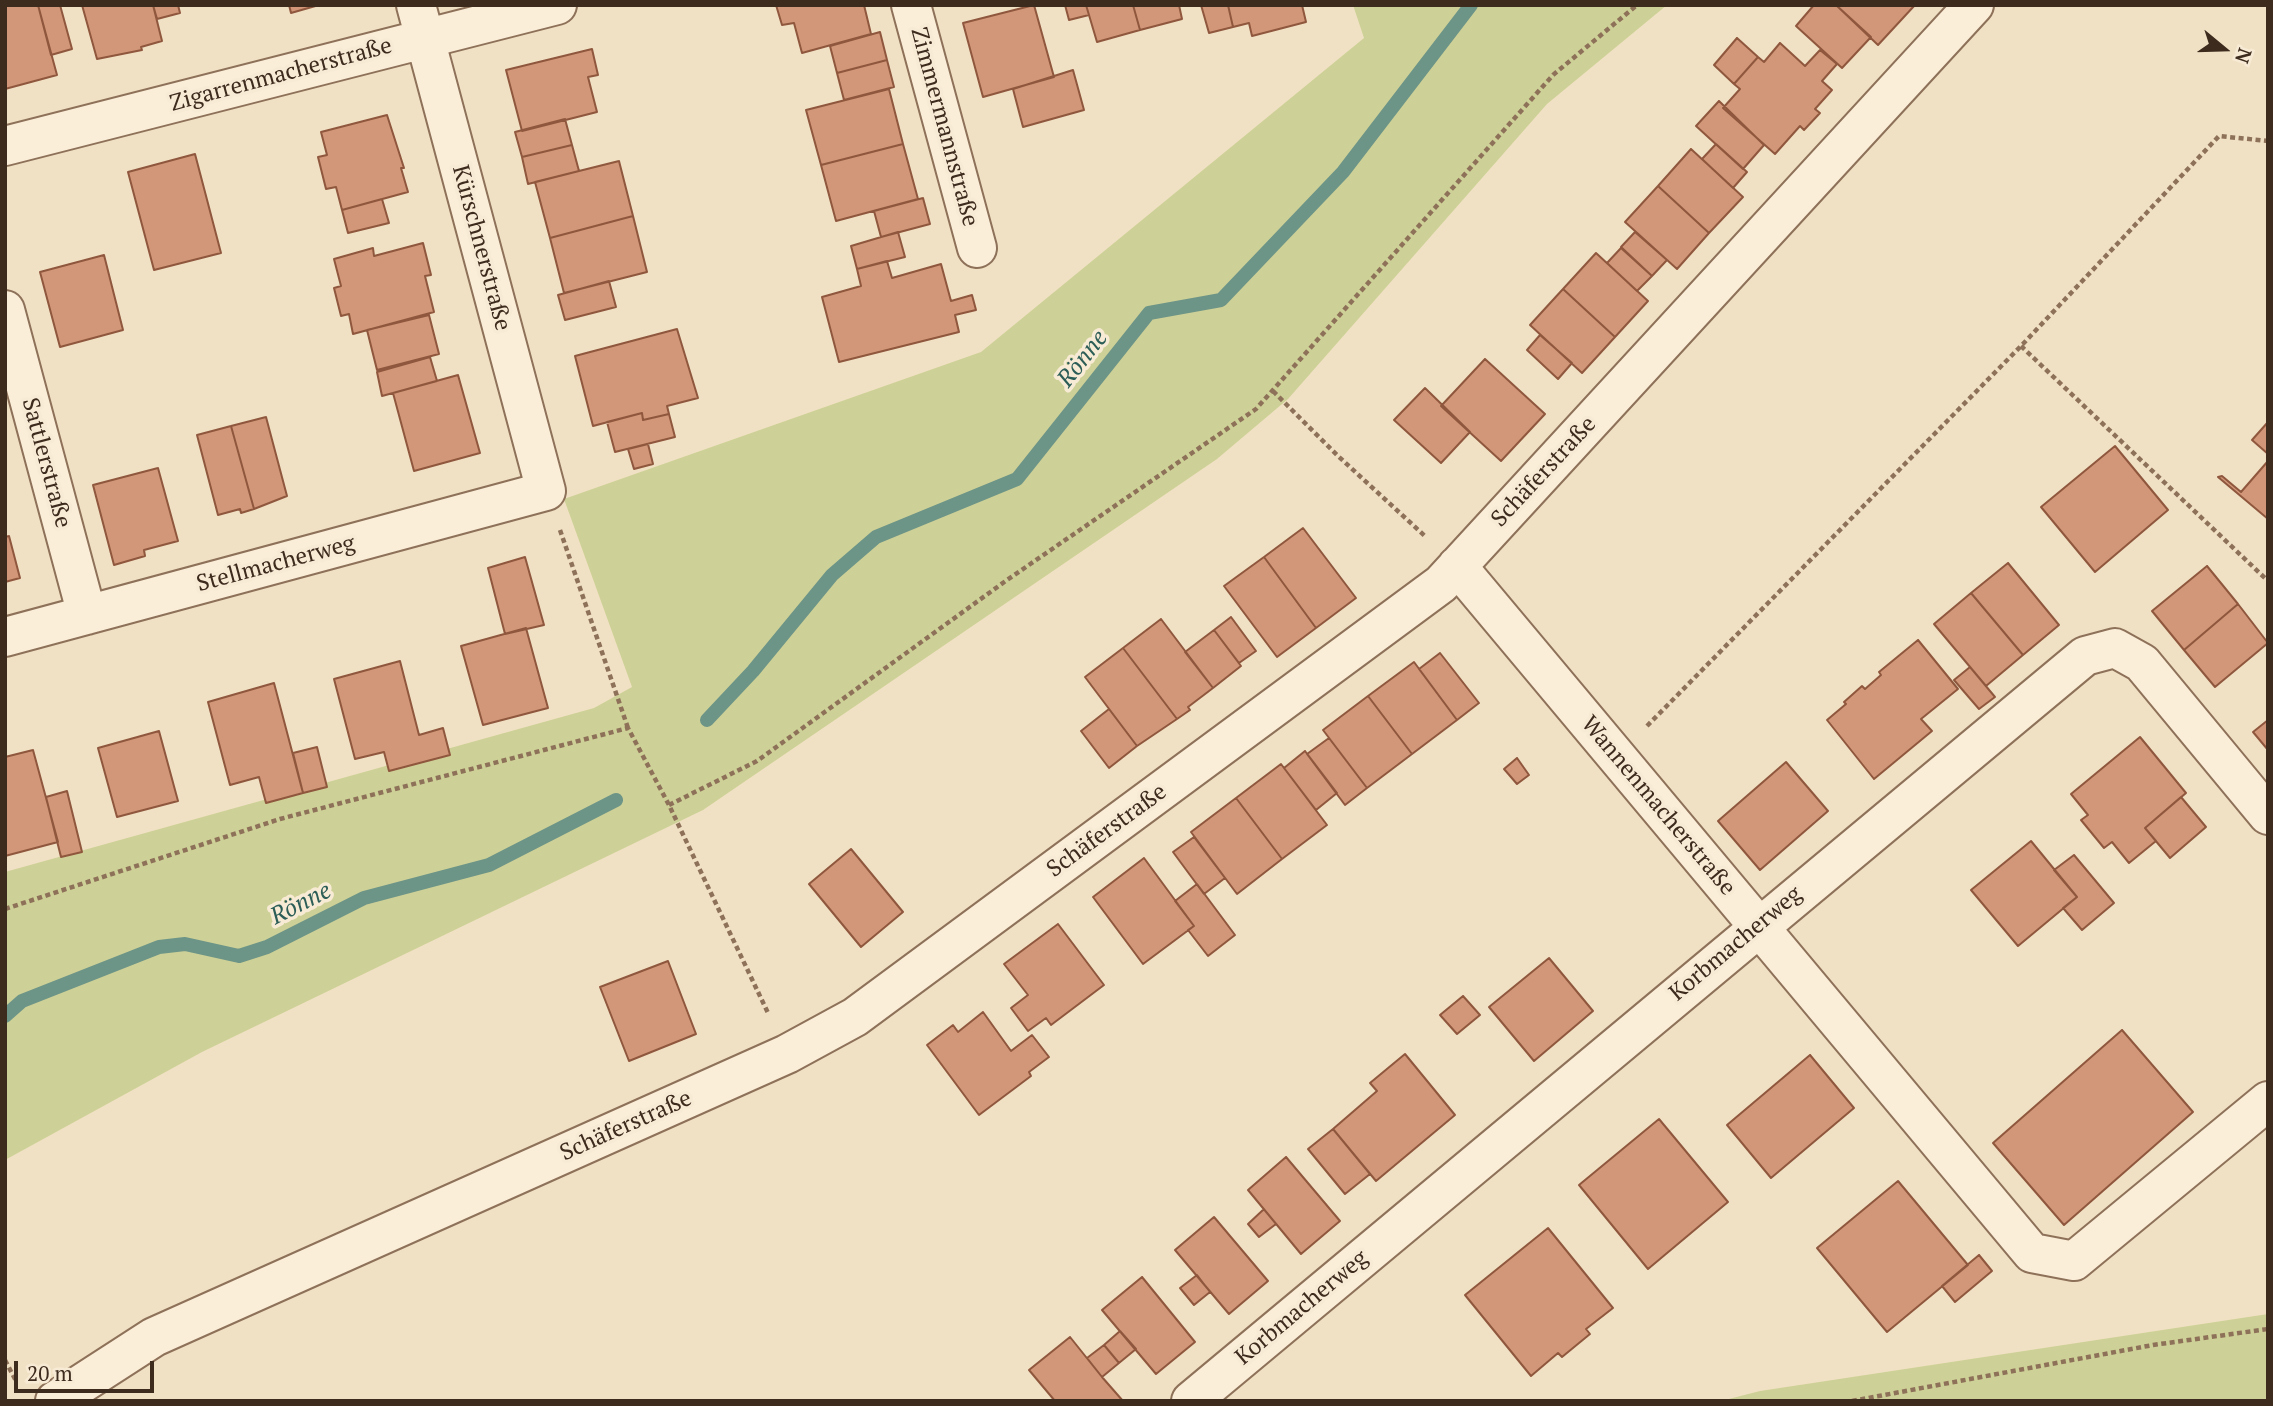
<!DOCTYPE html>
<html>
<head>
<meta charset="utf-8">
<style>
  body { margin:0 }
  #map { position:relative; width:2273px; height:1406px; overflow:hidden; background:#f1e1c4; font-family:"PT Serif",serif }
  canvas { display:block }
  .frame { position:absolute; inset:0; border:7px solid #3d2b1e; pointer-events:none }
  .north { position:absolute; left:2189px; top:14px; width:70px; height:70px; -webkit-text-stroke:5px #f8ebd5; paint-order:stroke; rotate:109deg; font-size:19px; font-weight:700; line-height:28px; text-align:center; color:#3d2b1e }
  .north::after { content:''; display:block; margin:auto; width:24px; height:32px; background:#3d2b1e; clip-path:polygon(50% 0,100% 100%,50% 72%,0 100%) }
  .scale { position:absolute; left:14px; top:1361px; width:140px; height:32px; box-sizing:border-box; border:4px solid #3d2b1e; border-top:0; padding-left:9px; font-size:21px; line-height:24px; white-space:nowrap; color:#3d2b1e; -webkit-text-stroke:5px #f8ebd5; paint-order:stroke }
</style>
</head>
<body>
<div id="map">
<canvas width="2273" height="1406"></canvas>
<div class="frame"></div>
<div class="north">N</div>
<div class="scale">20 m</div>
</div>
<script>
const ctx = document.querySelector('canvas').getContext('2d');
ctx.lineJoin = 'round';
function paint(path, color) { ctx.fillStyle = color; ctx.fill(path, 'evenodd'); }
const shape = rows => new Path2D(rows.map(r => 'M' + r).join(''));
function stroke(path, color, width, dash) { ctx.strokeStyle = color; ctx.lineWidth = width; ctx.lineCap = dash ? 'butt' : 'round'; ctx.setLineDash(dash || []); ctx.stroke(path); }
function write(font, color, halo, rows, align = 'center') {
  ctx.font = font + ' "PT Serif",serif'; ctx.lineWidth = 7; ctx.setLineDash([]); ctx.textBaseline = 'middle'; ctx.strokeStyle = halo; ctx.fillStyle = color; for (const [text, x, y, turn = 0] of rows) {
    ctx.save(); ctx.translate(x, y); ctx.rotate((+turn || 0) * Math.PI / 180); ctx.textAlign = isNaN(turn) ? turn : align; if (halo) ctx.strokeText(text, 0, 0); ctx.fillText(text, 0, 0); ctx.restore();
  }
}
paint(shape([
  [1353,5,1667,5,1547,104,1288,399,1217,459,703,810,202,1052,5,1160,5,872,594,708,632,687,564,499,981,352,1364,38],
  [2268,1314,2268,1401,1721,1401,1760,1391]
]), '#ced197');
stroke(shape([
  [707,720,753,671,832,575,876,537,1017,479,1149,313,1221,300,1343,172,1471,5],
  [5,1016,22,1001,159,947,185,944,239,956,267,947,364,898,489,865,616,800]
]), '#6c9487', 14);
const building = shape([
  [5,5,38,5,57,75,5,89,5,5],
  [38,5,60,5,72,49,51,55,38,5],
  [82,5,153,5,162,41,141,47,142,50,97,59,82,5],
  [153,5,178,5,180,13,157,19,153,5],
  [289,5,319,5,291,13,289,5],
  [776,5,864,5,871,34,802,53,794,23,782,25,776,5],
  [1034,5,1054,77,983,97,963,23,1034,5],
  [1065,5,1086,5,1089,15,1069,20,1065,5],
  [1086,5,1133,5,1140,30,1097,42,1086,5],
  [1133,5,1179,5,1182,19,1140,30,1133,5],
  [1201,5,1228,5,1233,27,1209,33,1201,5],
  [1228,5,1302,5,1306,22,1252,36,1249,23,1233,27,1228,5],
  [1814,5,1836,5,1871,37,1842,68,1796,26,1814,5],
  [1836,5,1915,5,1878,45,1836,5],
  [880,32,887,60,837,73,830,46,880,32],
  [1737,38,1758,57,1734,84,1714,65,1737,38],
  [1780,43,1805,66,1820,50,1837,64,1822,81,1832,90,1815,109,1820,113,1804,130,1800,126,1775,154,1723,108,1740,89,1734,84,1758,57,1764,62,1780,43],
  [592,49,598,75,588,77,597,112,522,131,506,70,592,49],
  [887,60,894,87,844,100,837,73,887,60],
  [1073,70,1084,110,1023,127,1013,89,1073,70],
  [889,89,903,144,821,165,806,110,889,89],
  [1719,101,1764,145,1743,169,1696,126,1719,101],
  [387,115,404,168,401,168,408,192,342,210,336,187,326,189,318,157,327,155,321,132,387,115],
  [565,119,572,145,522,157,515,132,565,119],
  [903,144,918,199,836,221,821,165,903,144],
  [1716,144,1747,172,1733,188,1702,159,1716,144],
  [572,145,579,171,528,184,522,157,572,145],
  [1691,149,1743,197,1709,233,1658,186,1691,149],
  [195,154,221,253,154,270,128,172,195,154],
  [619,161,633,216,550,238,535,182,619,161],
  [1658,186,1709,233,1677,269,1625,222,1658,186],
  [923,198,930,224,881,237,874,211,923,198],
  [382,199,389,223,348,233,342,210,382,199],
  [633,216,647,272,564,293,550,238,633,216],
  [898,232,905,257,857,269,851,246,898,232],
  [1635,232,1667,260,1652,276,1621,247,1635,232],
  [423,243,431,275,425,276,434,312,353,334,349,314,341,316,334,288,341,286,334,259,373,248,374,256,423,243],
  [1621,248,1652,276,1637,291,1607,263,1621,248],
  [1596,253,1648,301,1615,337,1563,289,1596,253],
  [104,255,123,330,60,347,40,272,104,255],
  [887,261,892,278,941,264,951,301,972,295,976,310,955,315,959,332,839,362,822,297,861,286,857,269,887,261],
  [609,281,616,307,565,320,558,295,609,281],
  [1563,289,1615,337,1582,373,1530,325,1563,289],
  [429,315,439,354,377,370,367,330,429,315],
  [677,329,698,398,667,406,669,414,643,420,642,413,593,426,575,356,677,329],
  [1540,335,1572,363,1558,379,1527,350,1540,335],
  [430,357,437,381,382,396,377,372,430,357],
  [1485,359,1545,414,1501,461,1441,406,1485,359],
  [458,375,480,453,414,471,393,393,458,375],
  [1425,388,1470,432,1441,463,1394,420,1425,388],
  [642,413,643,420,669,414,675,437,615,452,607,422,642,413],
  [266,417,287,496,254,509,231,426,266,417],
  [2268,422,2268,454,2252,440,2268,422],
  [231,426,254,509,241,513,240,509,218,515,197,435,231,426],
  [648,444,653,464,634,469,628,449,648,444],
  [2115,446,2168,510,2095,572,2041,507,2115,446],
  [2268,461,2268,519,2218,477,2222,476,2241,492,2268,461],
  [158,468,178,541,144,550,145,556,114,565,93,485,158,468],
  [1303,528,1356,598,1316,628,1264,557,1303,528],
  [9,536,20,578,5,582,5,537,9,536],
  [525,557,544,625,505,634,488,568,525,557],
  [1264,557,1316,628,1277,657,1224,586,1264,557],
  [2008,563,2059,625,2023,655,1971,593,2008,563],
  [2207,566,2238,604,2184,650,2152,611,2207,566],
  [1971,593,2023,655,1986,686,1934,624,1971,593],
  [2238,604,2268,643,2215,687,2184,650,2238,604],
  [1231,617,1256,651,1239,663,1214,630,1231,617],
  [1161,619,1213,688,1188,707,1190,710,1177,719,1123,648,1161,619],
  [526,628,548,708,483,725,461,646,526,628],
  [1214,630,1241,666,1213,688,1185,652,1214,630],
  [1918,640,1958,689,1921,719,1932,731,1874,779,1827,720,1846,704,1844,702,1862,686,1865,689,1881,675,1879,672,1918,640],
  [1123,648,1177,719,1137,746,1085,677,1123,648],
  [1440,653,1479,703,1457,720,1419,669,1440,653],
  [400,661,419,735,443,728,450,755,389,771,384,752,355,759,334,679,400,661],
  [1414,662,1457,720,1412,754,1368,696,1414,662],
  [1970,667,1995,697,1979,709,1954,680,1970,667],
  [274,683,303,793,266,803,259,777,230,785,208,702,274,683],
  [1368,696,1412,754,1367,788,1323,730,1368,696],
  [1109,709,1137,746,1109,768,1081,731,1109,709],
  [2268,720,2268,750,2253,732,2268,720],
  [159,731,178,801,117,817,98,748,159,731],
  [2140,737,2186,793,2145,828,2156,841,2129,863,2112,842,2104,848,2081,820,2088,815,2071,794,2140,737],
  [1329,738,1367,788,1345,805,1307,754,1329,738],
  [317,747,327,787,303,793,293,753,317,747],
  [33,750,58,842,5,856,5,757,33,750],
  [1305,751,1337,793,1316,810,1284,768,1305,751],
  [1517,758,1529,775,1517,784,1504,769,1517,758],
  [1786,762,1828,811,1760,870,1718,821,1786,762],
  [1281,764,1327,825,1282,859,1236,798,1281,764],
  [67,791,82,852,61,857,46,797,67,791],
  [2181,797,2206,827,2170,858,2145,828,2181,797],
  [1236,798,1282,859,1237,894,1191,832,1236,798],
  [1194,837,1225,878,1204,894,1173,852,1194,837],
  [2031,841,2077,897,2018,946,1971,890,2031,841],
  [851,849,903,912,861,947,809,884,851,849],
  [2074,855,2114,903,2082,930,2063,908,2077,897,2054,870,2074,855],
  [1144,858,1194,926,1143,964,1093,897,1144,858],
  [1197,884,1235,935,1208,956,1188,930,1194,926,1175,901,1197,884],
  [1058,924,1104,985,1051,1025,1046,1018,1028,1031,1011,1008,1028,995,1004,964,1058,924],
  [1549,958,1593,1011,1534,1061,1489,1007,1549,958],
  [668,961,696,1034,629,1061,600,987,668,961],
  [1463,996,1480,1015,1457,1034,1440,1015,1463,996],
  [983,1012,1011,1051,1032,1035,1049,1057,1029,1072,1031,1076,979,1115,927,1045,953,1025,958,1032,983,1012],
  [2122,1030,2193,1112,2064,1225,1993,1143,2122,1030],
  [1405,1054,1455,1115,1376,1181,1333,1129,1377,1091,1370,1083,1405,1054],
  [1810,1055,1854,1108,1771,1178,1727,1125,1810,1055],
  [1659,1119,1728,1202,1648,1269,1579,1185,1659,1119],
  [1333,1129,1370,1174,1345,1194,1308,1149,1333,1129],
  [1286,1157,1340,1221,1301,1254,1248,1190,1286,1157],
  [1898,1181,1968,1265,1887,1332,1817,1248,1898,1181],
  [1264,1209,1276,1224,1259,1237,1248,1224,1264,1209],
  [1214,1217,1268,1281,1229,1314,1175,1250,1214,1217],
  [1548,1228,1613,1308,1586,1329,1590,1334,1562,1357,1558,1353,1531,1376,1465,1295,1548,1228],
  [1979,1255,1992,1271,1955,1302,1942,1286,1979,1255],
  [1197,1275,1210,1292,1194,1305,1180,1288,1197,1275],
  [1142,1277,1195,1342,1156,1374,1102,1310,1142,1277],
  [1120,1331,1136,1349,1119,1363,1104,1345,1120,1331],
  [1070,1337,1102,1377,1123,1401,1055,1401,1029,1370,1070,1337],
  [1104,1345,1119,1363,1102,1377,1087,1358,1104,1345]
]);
paint(building, '#d29778');
stroke(building, '#8f573d', 2);
const street = shape([
  [911,5,977,248],
  [5,146,557,5],
  [5,310,87,615],
  [1457,566,2032,1253,2074,1261,2268,1101],
  [5,637,546,491,416,5],
  [55,1401,154,1337,787,1054,855,1017,1441,584,1974,5],
  [1191,1401,2085,656,2115,648,2142,663,2268,815]
]);
stroke(street, '#8e7159', 42);
stroke(shape([
  [2021,346,2268,581],
  [1273,391,1338,456,1426,537],
  [560,530,628,728],
  [1647,726,2021,346,2219,136,2268,141],
  [669,805,757,761,1007,580,1256,409,1553,75,1637,5],
  [5,909,280,819,628,728,669,805,769,1015],
  [5,1360,16,1381],
  [1852,1401,2153,1345,2268,1329]
]), '#8e7159', 4.5, [5, 3.5]);
stroke(street, '#fbeed9', 38);
write('23px', '#3d2b1e', '#f8ebd5', [
  ["Zigarrenmacherstraße",281,75,-15],
  ["Zimmermannstraße",944,127,75],
  ["Kürschnerstraße",481,248,75],
  ["Sattlerstraße",46,463,75],
  ["Schäferstraße",1544,472,-47],
  ["Stellmacherweg",276,564,-15],
  ["Wannenmacherstraße",1658,806,50],
  ["Schäferstraße",1107,831,-36],
  ["Korbmacherweg",1736,944,-40],
  ["Schäferstraße",626,1126,-24],
  ["Korbmacherweg",1302,1308,-40]
]);
write('italic 24px', '#2c5e57', '#f8ebd5', [
  ["Rönne",1083,359,-52],
  ["Rönne",301,904,-27]
]);
</script>
</body>
</html>
